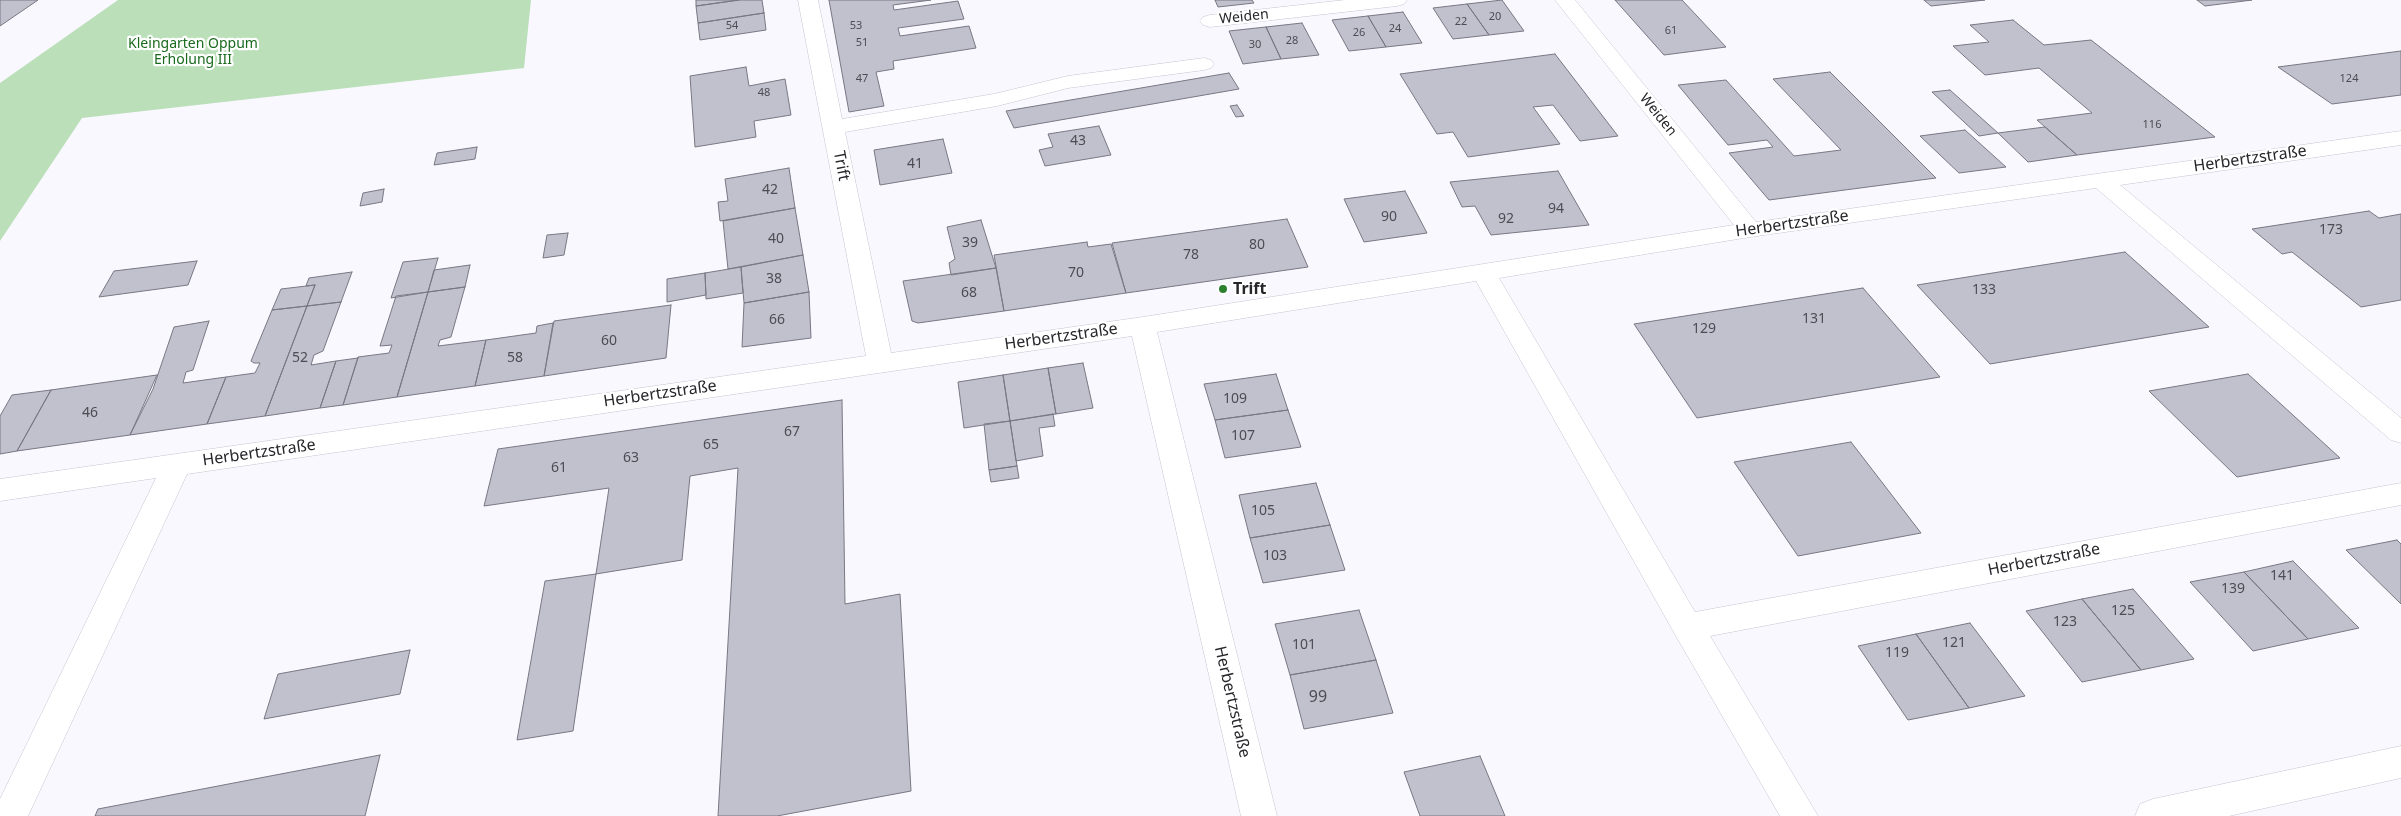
<!DOCTYPE html>
<html>
<head>
<meta charset="utf-8">
<style>
  body { margin:0 }
  canvas { display:block; background:#f8f8fe }
</style>
</head>
<body>
<canvas width="2401" height="816"></canvas>
<script>
const ctx = document.querySelector('canvas').getContext('2d');
ctx.lineJoin = 'round';
function paint(path, color) { ctx.fillStyle = color; ctx.fill(path, 'evenodd'); }
const shape = rows => new Path2D(rows.map(r => 'M' + r).join(''));
function stroke(path, color, width, dash) { ctx.strokeStyle = color; ctx.lineWidth = width; ctx.lineCap = dash ? 'butt' : 'round'; ctx.setLineDash(dash || []); ctx.stroke(path); }
function write(font, color, halo, rows, align = 'center') {
  ctx.font = font + ' "Noto Sans",sans-serif'; ctx.lineWidth = 4.5; ctx.setLineDash([]); ctx.textBaseline = 'middle'; ctx.strokeStyle = halo; ctx.fillStyle = color; for (const [text, x, y, turn = 0] of rows) {
    ctx.save(); ctx.translate(x, y); ctx.rotate((+turn || 0) * Math.PI / 180); ctx.textAlign = isNaN(turn) ? turn : align; if (halo) ctx.strokeText(text, 0, 0); ctx.fillText(text, 0, 0); ctx.restore();
  }
}
paint(shape([
  [118,0,531,0,524,68,82,118,0,241,0,83]
]), '#bbdfb9');
const building = shape([
  [0,0,38,0,0,26,0,0],
  [696,0,739,0,696,6,696,0],
  [739,0,762,0,764,13,698,23,696,6,739,0],
  [829,0,931,0,893,5,894,10,958,1,964,19,898,28,900,36,969,26,976,48,893,61,894,69,876,72,884,106,849,112,829,0],
  [1215,0,1252,0,1254,3,1218,7,1215,0],
  [1502,0,1524,31,1489,35,1467,4,1502,0],
  [1615,0,1682,0,1726,47,1664,55,1615,0],
  [1924,0,1985,0,1931,6,1924,0],
  [2197,0,2252,0,2205,6,2197,0],
  [1467,4,1489,35,1453,39,1433,8,1467,4],
  [1403,12,1422,43,1386,47,1368,16,1403,12],
  [764,13,766,30,700,40,698,23,764,13],
  [1368,16,1386,47,1349,51,1332,20,1368,16],
  [2013,20,2044,45,2091,40,2215,137,2077,155,2037,120,2092,113,2039,68,1985,75,1953,46,1989,42,1970,25,2013,20],
  [1302,23,1319,55,1281,59,1266,27,1302,23],
  [1266,27,1281,59,1243,64,1229,31,1266,27],
  [2401,51,2401,95,2332,104,2278,67,2401,51],
  [1555,54,1618,136,1580,141,1553,105,1533,107,1560,144,1468,157,1453,132,1437,134,1400,74,1555,54],
  [746,67,749,86,785,79,791,115,754,121,756,137,695,147,690,76,746,67],
  [1830,72,1936,178,1769,200,1729,153,1773,147,1767,140,1728,145,1678,85,1726,80,1794,156,1841,150,1773,79,1830,72],
  [1229,73,1239,89,1014,128,1006,111,1229,73],
  [1950,90,1998,133,1979,136,1932,92,1950,90],
  [1237,105,1244,116,1236,117,1230,106,1237,105],
  [1099,126,1111,155,1045,166,1039,150,1053,147,1048,134,1099,126],
  [2045,127,2077,155,2028,162,1998,133,2045,127],
  [1965,130,2006,167,1959,173,1920,136,1965,130],
  [943,139,952,173,880,185,874,150,943,139],
  [477,147,475,159,434,165,437,153,477,147],
  [789,168,795,208,720,221,718,202,728,201,725,179,789,168],
  [1558,171,1589,225,1491,235,1475,206,1462,207,1450,182,1558,171],
  [384,189,382,202,360,206,363,193,384,189],
  [1405,191,1427,233,1364,242,1344,199,1405,191],
  [795,208,803,255,728,269,723,221,795,208],
  [2369,211,2379,218,2401,214,2401,300,2361,307,2292,252,2282,254,2252,229,2369,211],
  [1287,219,1308,267,1126,293,1112,243,1287,219],
  [981,220,996,268,951,275,949,263,955,259,947,227,981,220],
  [568,233,564,255,543,258,547,235,568,233],
  [1087,242,1088,247,1111,244,1126,293,1004,311,994,255,1087,242],
  [2125,252,2209,327,1990,364,1917,285,2125,252],
  [803,255,809,292,744,303,741,267,803,255],
  [438,258,428,292,391,298,403,262,438,258],
  [197,261,188,285,99,297,114,271,197,261],
  [470,265,465,287,428,292,434,270,470,265],
  [741,267,743,293,706,299,705,273,741,267],
  [996,268,1004,311,918,323,912,321,903,281,996,268],
  [352,272,341,302,307,306,315,285,306,286,309,278,352,272],
  [705,273,706,295,667,302,667,279,705,273],
  [315,285,307,306,272,310,281,289,315,285],
  [465,287,451,337,440,340,438,346,486,340,475,386,397,397,428,292,465,287],
  [1863,288,1940,377,1697,418,1634,324,1863,288],
  [428,292,397,397,343,405,358,357,389,353,392,345,380,346,396,296,428,292],
  [809,292,811,338,742,347,744,303,809,292],
  [341,302,323,351,314,355,311,365,336,361,320,408,265,416,307,306,341,302],
  [671,305,666,358,544,376,554,321,671,305],
  [307,306,265,416,207,424,226,377,255,373,260,363,254,363,251,361,272,310,307,306],
  [209,321,193,370,186,372,183,383,226,377,207,424,130,435,153,389,174,327,209,321],
  [553,323,544,376,475,386,486,340,536,333,537,326,553,323],
  [358,358,343,405,320,408,336,361,358,358],
  [1083,363,1093,408,1056,414,1048,368,1083,363],
  [1048,368,1056,414,1010,421,1003,375,1048,368],
  [1276,374,1288,410,1215,420,1204,384,1276,374],
  [2248,374,2340,458,2237,477,2149,391,2248,374],
  [157,375,130,435,17,451,51,390,157,375],
  [1003,375,1010,421,964,428,958,382,1003,375],
  [51,390,17,451,0,454,0,416,12,395,51,390],
  [842,400,845,604,900,594,911,791,777,816,718,816,738,468,690,476,682,560,596,574,609,488,484,506,498,449,842,400],
  [1288,410,1301,447,1225,458,1215,420,1288,410],
  [1053,414,1055,426,1039,428,1043,456,1016,461,1010,421,1053,414],
  [1010,421,1017,466,989,470,984,424,1010,421],
  [1851,442,1921,533,1798,556,1734,462,1851,442],
  [1017,466,1019,478,991,482,989,470,1017,466],
  [1316,483,1330,525,1250,538,1239,495,1316,483],
  [1330,525,1345,570,1263,583,1250,538,1330,525],
  [2397,540,2401,544,2401,604,2346,550,2397,540],
  [2293,561,2359,628,2308,639,2244,572,2293,561],
  [2244,572,2308,639,2253,651,2190,582,2244,572],
  [596,574,573,731,517,740,545,581,596,574],
  [2133,589,2194,659,2141,670,2082,599,2133,589],
  [2082,599,2141,670,2082,682,2026,611,2082,599],
  [1359,610,1376,660,1290,675,1275,624,1359,610],
  [1970,623,2025,696,1969,708,1916,634,1970,623],
  [1916,634,1969,708,1908,720,1858,646,1916,634],
  [410,650,400,694,264,719,278,674,410,650],
  [1376,660,1393,713,1304,729,1290,675,1376,660],
  [380,755,365,816,95,816,98,809,380,755],
  [1480,756,1505,816,1420,816,1404,772,1480,756]
]);
paint(building, '#c1c0cd');
stroke(building, '#787783', 1);
const minor = shape([
  [798,0,818,0,842,119,994,94,1068,76,1204,58,1211,60,1214,64,1211,68,1204,70,1068,88,997,106,845,132,891,353,1143,317,1734,225,1555,0,1575,0,1756,222,2401,131,2401,145,2120,185,2401,418,2401,443,2391,440,2096,188,1750,237,1499,278,1695,612,2401,483,2401,505,1710,636,1818,816,1780,816,1676,636,1476,281,1157,332,1277,816,1241,816,1132,336,187,474,28,816,0,816,0,799,156,478,0,501,0,479,866,356,798,0],
  [1345,0,1407,0,1404,4,1397,6,1210,27,1203,25,1200,21,1203,17,1210,15,1345,0],
  [2401,746,2401,778,2229,816,2135,816,2140,804,2153,799,2401,746]
]);
stroke(minor, '#c6c5d2', 1);
paint(minor, '#fff');
for (const [x, y, r, color] of [
  [1223,289,5,"#2c812f"]
]) { const dot = new Path2D(); dot.arc(x, y, r, 0, 2 * Math.PI); ctx.fillStyle = color; ctx.fill(dot); stroke(dot, '#fff', 2); }
write('11px', '#4d4c54', null, [
  ["20",1495,17],
  ["22",1461,22],
  ["54",732,26],
  ["53",856,26],
  ["24",1395,29],
  ["61",1671,31],
  ["26",1359,33],
  ["28",1292,41],
  ["51",862,43],
  ["30",1255,45],
  ["47",862,79],
  ["124",2349,79],
  ["48",764,93],
  ["116",2152,125]
]);
write('14px', '#26262b', '#fff', [
  ["Weiden",1244,17,-6],
  ["Weiden",1658,115,51]
]);
write('14px', '#196a1d', '#fff', [
  ["Kleingarten Oppum",193,44],
  ["Erholung III",193,60]
]);
write('14px', '#4d4c54', null, [
  ["43",1078,141],
  ["41",915,164],
  ["42",770,190],
  ["94",1556,209],
  ["90",1389,217],
  ["92",1506,219],
  ["173",2331,230],
  ["40",776,239],
  ["39",970,243],
  ["80",1257,245],
  ["78",1191,255],
  ["70",1076,273],
  ["38",774,279],
  ["133",1984,290],
  ["68",969,293],
  ["131",1814,319],
  ["66",777,320],
  ["129",1704,329],
  ["60",609,341],
  ["52",300,358],
  ["58",515,358],
  ["109",1235,399],
  ["46",90,413],
  ["67",792,432],
  ["107",1243,436],
  ["65",711,445],
  ["63",631,458],
  ["61",559,468],
  ["105",1263,511],
  ["103",1275,556],
  ["141",2282,576],
  ["139",2233,589],
  ["125",2123,611],
  ["123",2065,622],
  ["121",1954,643],
  ["101",1304,645],
  ["119",1897,653]
]);
write('16px', '#26262b', '#fff', [
  ["Herbertzstraße",2250,159,-8],
  ["Trift",841,166,79],
  ["Herbertzstraße",1792,224,-8],
  ["Herbertzstraße",1061,337,-8],
  ["Herbertzstraße",660,394,-8],
  ["Herbertzstraße",259,453,-8],
  ["Herbertzstraße",2044,560,-11],
  ["Herbertzstraße",1232,702,77]
]);
write('bold 16px', '#26262b', '#fff', [
  ["Trift",1233,289]
], 'left');
write('16px', '#4d4c54', null, [
  ["99",1318,697]
]);
</script>
</body>
</html>
